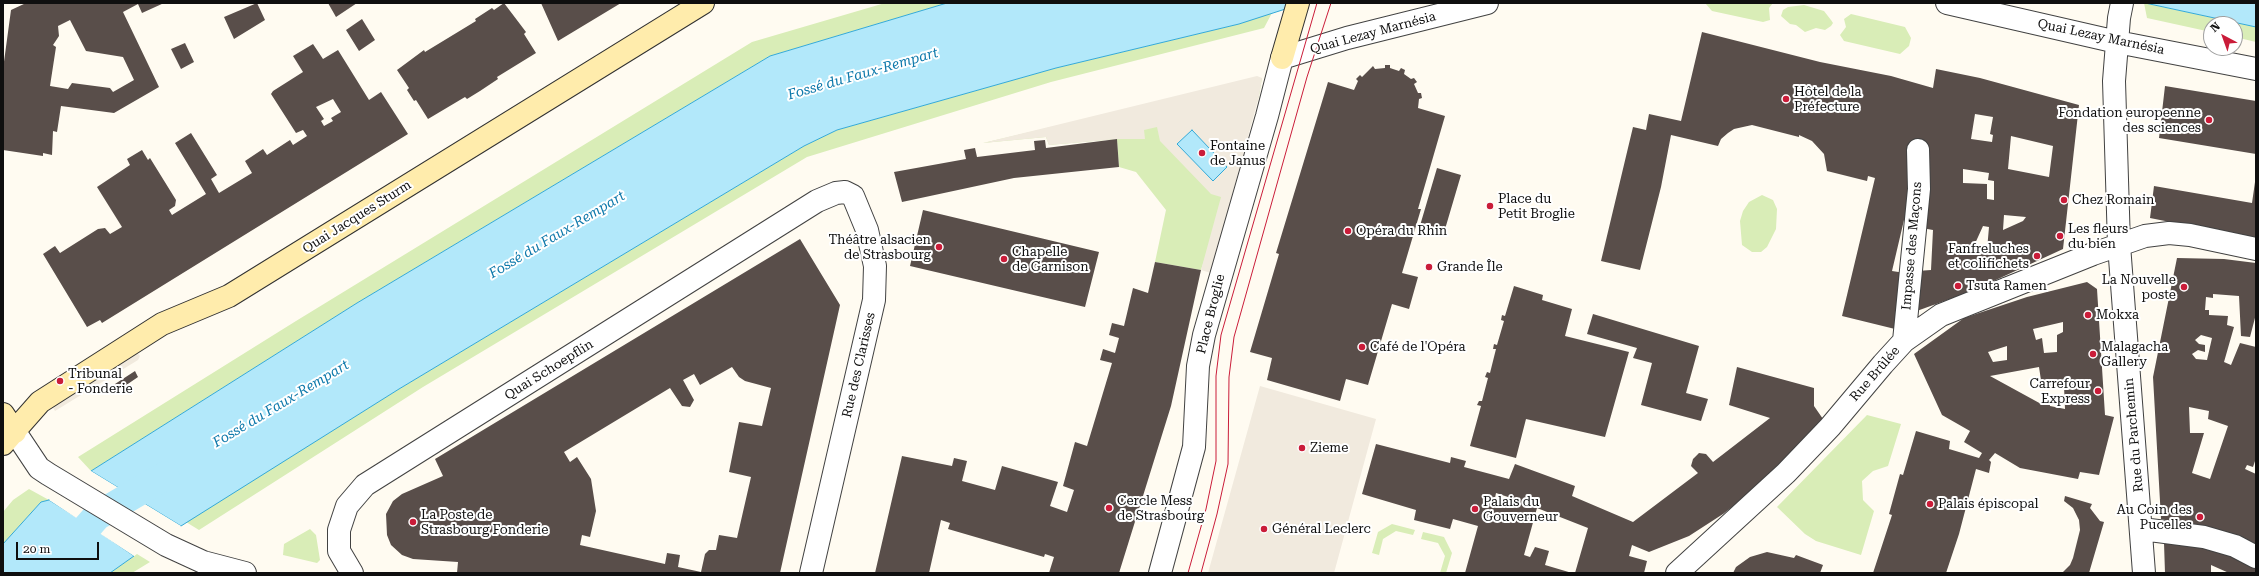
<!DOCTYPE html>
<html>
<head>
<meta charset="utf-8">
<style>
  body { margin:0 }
  #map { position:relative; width:2259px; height:576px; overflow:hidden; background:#fffbf1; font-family:"Roboto Serif",serif }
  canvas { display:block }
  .frame { position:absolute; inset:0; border:4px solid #0f0f0f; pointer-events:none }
  .north { position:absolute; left:2203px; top:16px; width:40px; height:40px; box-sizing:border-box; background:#fff; border:1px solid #9f9f9f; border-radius:50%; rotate:319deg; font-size:11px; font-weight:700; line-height:16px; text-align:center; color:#0f0f0f }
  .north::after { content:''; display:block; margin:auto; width:14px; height:18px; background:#ca1c39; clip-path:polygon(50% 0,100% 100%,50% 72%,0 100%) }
  .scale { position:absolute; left:16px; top:542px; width:83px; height:18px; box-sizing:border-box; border:2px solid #0f0f0f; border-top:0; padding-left:5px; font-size:12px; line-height:14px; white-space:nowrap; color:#0f0f0f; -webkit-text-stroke:3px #fff; paint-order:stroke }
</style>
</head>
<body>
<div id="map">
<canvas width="2259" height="576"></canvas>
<div class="frame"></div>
<div class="north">N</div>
<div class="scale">20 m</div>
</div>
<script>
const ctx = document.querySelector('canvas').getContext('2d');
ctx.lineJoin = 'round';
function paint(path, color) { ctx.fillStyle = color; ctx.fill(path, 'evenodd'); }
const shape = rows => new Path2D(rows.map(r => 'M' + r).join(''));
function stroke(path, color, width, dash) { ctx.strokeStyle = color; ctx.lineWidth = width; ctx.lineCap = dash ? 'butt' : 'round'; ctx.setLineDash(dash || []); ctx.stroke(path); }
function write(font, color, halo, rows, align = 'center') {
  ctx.font = font + ' "Roboto Serif",serif'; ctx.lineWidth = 4; ctx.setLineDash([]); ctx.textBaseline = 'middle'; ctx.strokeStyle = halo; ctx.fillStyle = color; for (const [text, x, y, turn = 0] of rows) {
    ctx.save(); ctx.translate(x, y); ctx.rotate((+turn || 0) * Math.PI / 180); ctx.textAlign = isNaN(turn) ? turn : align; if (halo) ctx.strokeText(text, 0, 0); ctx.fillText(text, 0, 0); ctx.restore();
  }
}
paint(shape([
  [885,3,947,3,770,56,357,303,91,471,78,457,296,321,752,42],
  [1705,3,1773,3,1769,8,1770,20,1763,22,1712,11],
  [2144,3,2256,27,2256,42,2235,37,2235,24,2211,24,2211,32,2147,18],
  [1804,5,1824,11,1831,20,1833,23,1831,26,1825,30,1816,28,1805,32,1796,25,1790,24,1781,16,1783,10,1788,7],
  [1273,11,1264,28,1051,82,807,157,423,387,199,530,186,522,399,389,804,146,837,130,1056,68,1239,24],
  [1851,14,1905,27,1911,38,1909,46,1900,54,1844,41,1840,35,1846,27,1844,19],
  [1262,78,1259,96,1201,270,1155,262,1166,210,1136,172,1119,167,1117,139,1049,145,1046,137,983,143],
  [1762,195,1773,200,1777,209,1776,229,1767,247,1761,252,1752,252,1742,245,1740,221,1743,211,1749,202],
  [1867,415,1901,424,1888,466,1873,471,1862,481,1863,500,1874,511,1861,555,1816,541,1805,534,1777,507],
  [29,489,49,500,41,502,3,544,3,512,13,500],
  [1392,524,1415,530,1413,535,1396,531,1383,539,1379,555,1372,553,1378,532],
  [310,529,316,535,320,560,317,563,283,555,284,544],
  [1423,532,1444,537,1452,553,1446,573,1440,573,1445,556,1438,543,1421,539],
  [137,554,150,562,132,573,110,573]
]), '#d9edb7');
paint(shape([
  [1257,76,1262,78,1259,96,1211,273,1201,270,1221,197,1211,194,1160,141,1157,127,1144,130,1145,139,1117,139,1049,145,1046,137,983,143],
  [135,350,140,356,138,360,55,411,49,401],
  [1260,386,1376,419,1334,573,1208,573]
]), '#f1eade');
const water = shape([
  [947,3,1304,3,1239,24,1056,68,837,130,804,146,399,389,181,526,91,471,357,303,770,56,947,3],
  [2145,3,2256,3,2256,27,2145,3],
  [1192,130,1227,167,1213,181,1177,144,1192,130],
  [49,500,89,525,134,556,110,573,3,573,3,544,41,502,49,500]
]);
paint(water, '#b2e8fa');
stroke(water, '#33a9d7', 1);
paint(shape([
  [91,471,181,526,179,527,130,497,90,472],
  [51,499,91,524,135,555,134,556,49,500]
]), '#fffbf1');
stroke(shape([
  [47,573,97,516,165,476]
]), '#b2e8fa', 29);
paint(shape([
  [26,3,164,3,142,13,138,4,123,12,159,87,114,113,61,106,57,132,53,131,52,155,43,153,43,156,3,150,3,69,11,10],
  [70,20,86,51,123,57,134,80,113,92,110,88,72,83,68,89,50,86,56,47,53,45,59,36,58,26],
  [257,3,265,20,234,39,224,17],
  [328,3,357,3,336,17],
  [504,3,526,32,524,34,536,53,497,77,498,79,480,91,467,99,465,97,428,119,416,100,414,101,407,90,409,88,397,70,424,50,425,52,476,21,475,19,492,8,494,10],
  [541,3,621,3,558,41],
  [362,19,375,40,359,51,346,30],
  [1702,32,1820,62,1891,76,1933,88,1936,69,1980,78,2079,105,2063,249,1972,291,1914,312,1917,271,1931,270,1933,230,1922,228,1910,148,1907,183,1912,186,1909,221,1904,220,1892,271,1905,273,1895,329,1842,316,1875,178,1868,176,1867,181,1827,171,1824,154,1812,141,1799,135,1799,137,1752,125,1734,129,1728,133,1721,139,1718,146,1671,135,1661,187,1640,270,1601,261,1633,127,1646,130,1649,114,1681,121],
  [1975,114,1993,117,1990,134,1993,135,1992,142,1971,139],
  [2011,136,2053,146,2049,177,2008,169],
  [1963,169,1989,173,1988,180,1994,181,1994,200,1987,199,1987,184,1963,183],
  [2004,215,2026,217,2023,221,2003,230],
  [1983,226,1989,227,1987,250,1984,251,1981,245,1973,248],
  [185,43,194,62,181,69,171,49],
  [313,44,323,59,338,50,369,100,381,92,408,134,102,323,100,320,87,327,43,254,55,246,60,253,98,229,105,228,110,234,122,227,97,187,130,165,127,159,142,150,148,160,150,158,176,200,175,206,169,210,172,215,206,194,175,143,191,133,217,175,211,179,219,193,252,173,245,161,263,149,267,155,290,140,293,145,307,136,303,130,296,133,271,94,273,91,303,72,293,56],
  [333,99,341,112,331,118,333,121,324,126,321,121,324,119,316,107],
  [1385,65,1390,65,1390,68,1399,71,1401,68,1405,70,1404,74,1411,79,1414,78,1417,82,1414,84,1418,93,1421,93,1422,98,1419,99,1418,108,1445,116,1418,209,1421,209,1402,273,1418,277,1409,309,1392,304,1368,385,1346,379,1340,401,1267,380,1272,358,1250,352,1279,254,1276,253,1328,82,1354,90,1358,81,1356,79,1360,75,1362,77,1373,66,1375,69,1385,68],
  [2165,86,2256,101,2256,154,2159,138],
  [1117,139,1119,167,1014,178,902,202,894,172,966,159,964,150,975,148,977,157,1035,150,1034,141,1045,140,1046,148],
  [1437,168,1461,175,1443,236,1419,229],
  [2255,182,2256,239,2150,218,2154,186,2252,203],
  [923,210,1099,252,1085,307,910,266],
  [800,239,840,305,780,573,457,573,458,562,413,559,402,555,391,545,387,535,386,514,393,501,402,494,443,476,435,459],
  [732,367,739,377,745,381,771,388,762,426,739,422,729,472,751,477,737,538,719,535,716,550,709,550,705,554,701,572,678,567,680,555,667,553,665,564,580,545,582,535,590,537,596,511,591,479,577,457,570,462,564,452,670,388,682,406,690,407,694,400,683,380,694,374,700,385],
  [2177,258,2224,259,2256,263,2256,314,2250,337,2241,336,2239,296,2213,294,2213,298,2206,297,2205,310,2209,310,2209,315,2228,316,2227,325,2234,327,2224,362,2231,365,2240,343,2256,347,2256,458,2253,467,2247,465,2245,469,2256,474,2256,547,2194,527,2161,519,2153,377],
  [2201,335,2212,338,2207,360,2196,359,2192,354,2198,350,2205,352,2205,345,2199,344,2195,340],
  [2189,407,2209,411,2208,419,2228,426,2210,479,2192,473,2204,433,2190,433],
  [1155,262,1201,270,1171,406,1119,573,1049,573,1054,557,1045,554,1044,557,948,529,950,523,941,520,929,573,875,573,902,456,952,466,954,458,967,461,962,481,995,490,1002,466,1058,482,1050,506,1067,512,1074,490,1063,486,1075,442,1087,446,1112,363,1100,360,1103,349,1115,353,1119,338,1109,335,1112,323,1124,326,1133,288,1148,293],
  [2087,282,2097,289,2105,415,2114,417,2099,475,2080,472,2078,479,2020,468,1995,453,1989,460,1991,462,1989,473,1976,469,1959,534,1946,573,1873,573,1892,515,1889,514,1900,474,1903,475,1916,431,1950,441,1949,449,1979,458,1982,453,1964,442,1970,431,1942,415,1914,354,1964,318,2027,297],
  [2063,322,2063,332,2057,335,2057,352,2044,353,2042,338,2036,340,2033,329],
  [2007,346,2007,360,1993,362,1988,352],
  [2039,367,2042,387,2064,386,2065,409,2050,406,2049,399,2044,399,2046,405,2043,405,1990,376],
  [1514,286,1543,295,1542,300,1572,309,1565,336,1629,352,1605,437,1526,419,1516,458,1470,446,1481,406,1477,405,1479,401,1482,401,1488,378,1485,377,1487,372,1490,373,1496,349,1493,349,1494,344,1497,345,1504,321,1501,320,1502,315,1505,316],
  [1593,314,1699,346,1686,393,1708,399,1701,421,1641,405,1652,363,1633,358,1637,348,1587,334],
  [1737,367,1814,388,1814,406,1823,419,1763,483,1723,514,1689,536,1649,552,1632,545,1629,556,1647,561,1644,573,1575,573,1588,528,1537,508,1524,555,1530,557,1535,547,1549,551,1545,565,1572,573,1465,573,1478,526,1453,519,1450,529,1414,520,1416,510,1362,494,1376,444,1450,463,1451,457,1466,461,1464,467,1509,479,1515,464,1575,486,1572,496,1633,522,1698,473,1691,466,1693,459,1699,453,1706,454,1713,462,1770,418,1729,405],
  [1496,493,1514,499,1511,507,1494,503],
  [135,371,138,377,119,390,115,384],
  [2065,496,2092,504,2090,508,2100,521,2104,522,2089,573,2062,573,2070,565,2073,558,2080,530,2079,520,2073,508,2064,501],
  [2164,543,2204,547,2232,555,2256,566,2256,573,2229,573,2211,565,2211,573,2165,573],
  [1767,552,1794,558,1796,555,1823,565,1820,573,1733,573,1736,567,1750,557]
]), '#594e4a');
const street = shape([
  [1947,3,2117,42,2256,69],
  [2122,3,2119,18,2114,81,2119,245,2144,573],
  [1904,341,1919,189,1918,150],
  [15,432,39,468,48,474,166,545,203,562,245,573],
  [2142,529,2204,537,2235,546,2256,557],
  [352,573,339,551,339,530,347,506,365,485,817,201,836,193,845,192,853,196,867,230,875,266,874,300,811,573],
  [1160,573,1194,447,1198,366,1204,335,1267,116,1282,58,1347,38,1487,3],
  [1677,573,1786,473,1830,427,1883,364,1904,341,1941,315,2093,254,2145,236,2169,233,2190,235,2256,249]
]);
const secondary = shape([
  [1282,58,1298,3],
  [3,414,15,432],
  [3,444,40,402,162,324,229,296,703,3]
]);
stroke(street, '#424242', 24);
stroke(secondary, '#313131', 24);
stroke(street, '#fff', 22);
stroke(secondary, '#ffecac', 22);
stroke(shape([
  [1188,573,1206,509,1216,461,1216,376,1221,335,1317,3],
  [1201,573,1217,514,1228,464,1229,377,1234,337,1307,77,1331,3]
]), '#ca1c39', 1);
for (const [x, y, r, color] of [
  [1786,99,4,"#ca1c39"],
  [2209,120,4,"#ca1c39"],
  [1202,153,4,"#ca1c39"],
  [2064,200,4,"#ca1c39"],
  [1490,206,4,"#ca1c39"],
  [1348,231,4,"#ca1c39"],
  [2060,236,4,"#ca1c39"],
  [939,247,4,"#ca1c39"],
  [2037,256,4,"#ca1c39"],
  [1004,259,4,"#ca1c39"],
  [1429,267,4,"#ca1c39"],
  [1958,286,4,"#ca1c39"],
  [2184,287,4,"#ca1c39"],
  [2088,315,4,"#ca1c39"],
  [1362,347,4,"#ca1c39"],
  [2093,354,4,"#ca1c39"],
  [60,381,4,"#ca1c39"],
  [2098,391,4,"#ca1c39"],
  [1302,448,4,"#ca1c39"],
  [1930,504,4,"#ca1c39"],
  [1109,508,4,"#ca1c39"],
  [1475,509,4,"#ca1c39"],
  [2200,517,4,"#ca1c39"],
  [413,522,4,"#ca1c39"],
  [1264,529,4,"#ca1c39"]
]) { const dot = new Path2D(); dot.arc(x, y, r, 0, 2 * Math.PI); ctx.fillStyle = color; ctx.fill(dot); stroke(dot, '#fff', 1.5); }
write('13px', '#0f0f0f', '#fff', [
  ["Quai Lezay Marnésia",1373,33,-15],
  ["Quai Lezay Marnésia",2101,37,12],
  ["Quai Jacques Sturm",357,217,-32],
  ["Impasse des Maçons",1912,246,-85],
  ["Place Broglie",1211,314,-76],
  ["Rue des Clarisses",859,365,-77],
  ["Quai Schoepflin",549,370,-32],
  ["Rue Brûlée",1875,374,-49],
  ["Rue du Parchemin",2134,435,-95]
]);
write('13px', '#0f0f0f', '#fff', [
  ["Hôtel de la",1794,92],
  ["Préfecture",1794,107],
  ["Fondation europeenne",2201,113,"right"],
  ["des sciences",2201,128,"right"],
  ["Fontaine",1210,146],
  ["de Janus",1210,161],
  ["Place du",1498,199],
  ["Petit Broglie",1498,214],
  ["Chez Romain",2072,200],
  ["Les fleurs",2068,229],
  ["du bien",2068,244],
  ["Opéra du Rhin",1356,231],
  ["Théâtre alsacien",931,240,"right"],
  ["de Strasbourg",931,255,"right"],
  ["Fanfreluches",2029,249,"right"],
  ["et colifichets",2029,264,"right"],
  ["Chapelle",1012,252],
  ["de Garnison",1012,267],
  ["Grande Île",1437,267],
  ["La Nouvelle",2176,280,"right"],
  ["poste",2176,295,"right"],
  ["Tsuta Ramen",1966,286],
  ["Mokxa",2096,315],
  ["Café de l'Opéra",1370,347],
  ["Malagacha",2101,347],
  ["Gallery",2101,362],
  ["Tribunal",68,374],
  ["- Fonderie",68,389],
  ["Carrefour",2090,384,"right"],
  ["Express",2090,399,"right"],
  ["Zieme",1310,448],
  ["Cercle Mess",1117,501],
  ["de Strasbourg",1117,516],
  ["Palais du",1483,502],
  ["Gouverneur",1483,517],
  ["Palais épiscopal",1938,504],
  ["Au Coin des",2192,510,"right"],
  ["Pucelles",2192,525,"right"],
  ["La Poste de",421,515],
  ["Strasbourg Fonderie",421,530],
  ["Général Leclerc",1272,529]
], 'left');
write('italic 14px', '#0e79ab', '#fff', [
  ["Fossé du Faux-Rempart",863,74,-16],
  ["Fossé du Faux-Rempart",557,235,-31],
  ["Fossé du Faux-Rempart",281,404,-31]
]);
</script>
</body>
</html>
